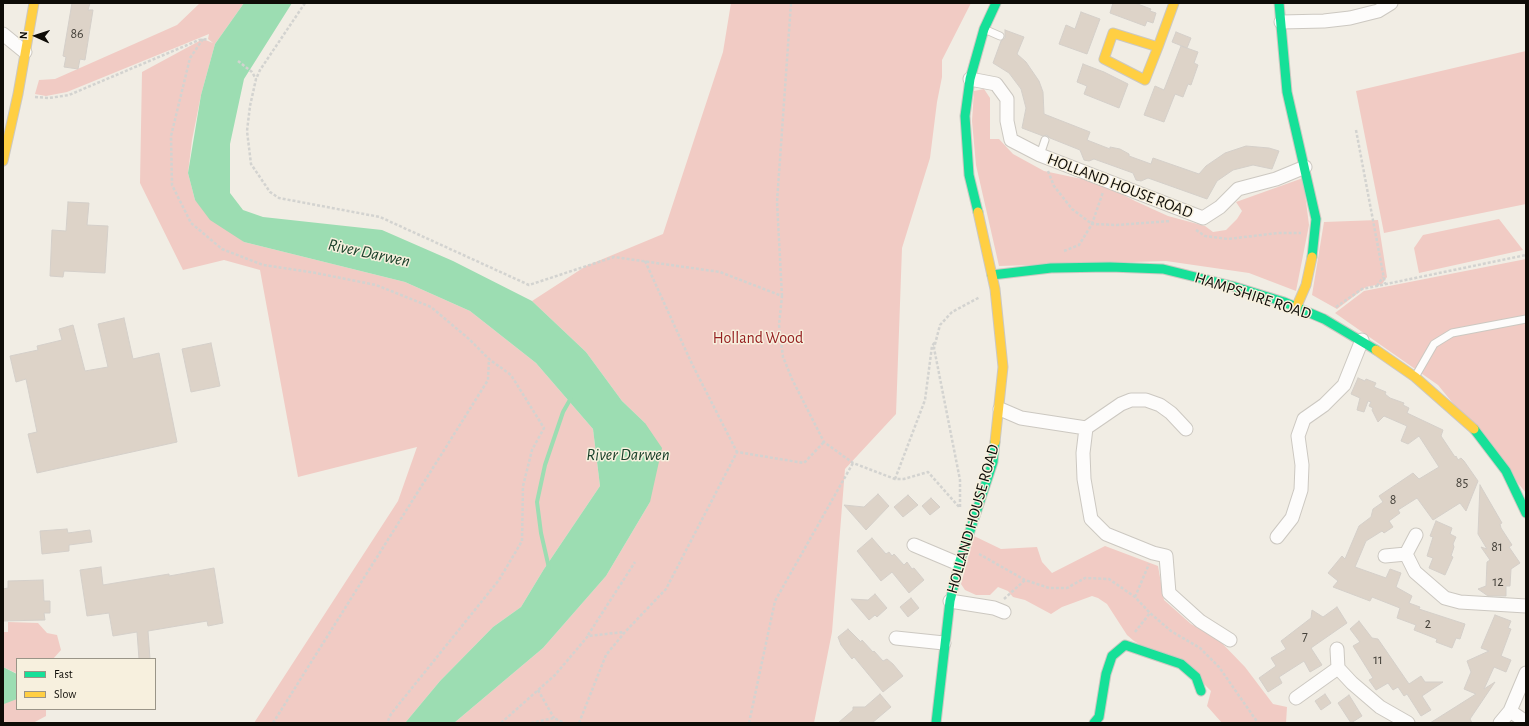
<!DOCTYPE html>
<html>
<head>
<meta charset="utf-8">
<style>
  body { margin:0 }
  #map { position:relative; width:1529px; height:726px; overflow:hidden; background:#f1ede4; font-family:"Alegreya Sans",sans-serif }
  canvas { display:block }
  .frame { position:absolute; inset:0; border:4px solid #0e0c07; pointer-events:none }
  .legend { position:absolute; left:16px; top:658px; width:140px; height:52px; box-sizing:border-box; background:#f7f0de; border:1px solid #9a9588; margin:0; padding:5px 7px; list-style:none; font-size:12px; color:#0e0c07 }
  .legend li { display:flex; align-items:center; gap:8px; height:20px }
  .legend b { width:20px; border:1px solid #9a9588 }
  .north { position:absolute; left:16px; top:16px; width:40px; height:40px; -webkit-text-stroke:3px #f7f0de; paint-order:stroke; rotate:273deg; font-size:11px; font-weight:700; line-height:16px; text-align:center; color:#0e0c07 }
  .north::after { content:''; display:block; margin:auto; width:14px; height:18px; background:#0e0c07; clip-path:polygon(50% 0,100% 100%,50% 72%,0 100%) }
</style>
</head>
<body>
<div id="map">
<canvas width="1529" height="726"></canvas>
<div class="frame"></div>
<ul class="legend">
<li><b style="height:5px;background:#16e098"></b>Fast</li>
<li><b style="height:5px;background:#ffcf43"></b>Slow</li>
</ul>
<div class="north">N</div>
</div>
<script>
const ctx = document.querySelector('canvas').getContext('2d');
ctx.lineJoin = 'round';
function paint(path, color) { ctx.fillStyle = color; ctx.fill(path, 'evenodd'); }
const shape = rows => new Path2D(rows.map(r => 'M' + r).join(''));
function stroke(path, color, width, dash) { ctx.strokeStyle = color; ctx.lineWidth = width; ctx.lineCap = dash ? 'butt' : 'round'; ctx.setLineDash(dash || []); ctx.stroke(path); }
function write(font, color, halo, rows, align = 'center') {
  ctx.font = font + ' "Alegreya Sans",sans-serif'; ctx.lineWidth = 3; ctx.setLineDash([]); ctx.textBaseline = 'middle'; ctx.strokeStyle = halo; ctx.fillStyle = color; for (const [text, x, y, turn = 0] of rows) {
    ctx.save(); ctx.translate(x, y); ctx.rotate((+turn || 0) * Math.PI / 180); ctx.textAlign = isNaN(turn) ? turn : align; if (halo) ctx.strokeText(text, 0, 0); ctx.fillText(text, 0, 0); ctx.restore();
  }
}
paint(shape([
  [200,3,244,3,215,44,201,95,192,140,188,173,195,200,244,242,405,282,470,311,536,363,593,429,600,486,544,569,521,607,493,627,440,681,405,723,254,723,398,501,417,447,298,477,260,270,224,260,183,270,140,183,142,72,203,39,213,43,208,39,209,34,67,92,46,96,35,94,39,80,55,79,177,25],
  [731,3,971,3,942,60,942,77,937,102,930,158,902,248,896,414,845,469,832,632,814,723,454,723,543,648,606,576,650,502,645,423,622,401,586,352,532,301,586,266,663,234,723,52],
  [1526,51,1526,204,1384,233,1356,91],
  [984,89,990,98,990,139,999,139,1013,154,1044,171,1077,178,1106,182,1112,189,1135,201,1168,216,1205,226,1213,232,1226,230,1237,219,1242,211,1236,202,1303,178,1309,225,1296,291,1249,273,1166,261,999,266,976,165,972,121,974,91],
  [1499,219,1523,250,1419,273,1414,248,1423,235],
  [1378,220,1387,277,1382,284,1366,287,1337,309,1312,295,1324,222],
  [1526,259,1526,493,1438,385,1335,313,1364,291],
  [974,536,1001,549,1037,547,1042,562,1052,573,1105,546,1158,566,1164,600,1191,624,1217,638,1245,667,1273,704,1287,707,1286,723,1222,723,1207,706,1211,691,1204,684,1134,641,1127,635,1107,604,1098,598,1092,596,1062,607,1051,614,1025,600,1013,597,1008,591,998,587,990,595,976,595,965,590,961,584],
  [8,622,38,623,47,633,57,635,61,650,53,659,17,659,16,673,3,667,3,632,8,632],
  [13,699,17,699,17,709,46,709,46,716,33,723,3,723,3,704]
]), '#f1cbc4');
paint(shape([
  [244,3,292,3,244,79,230,144,230,193,243,210,263,217,382,230,453,261,532,301,586,352,622,401,645,423,662,448,650,502,606,576,543,648,454,723,405,723,440,681,493,627,521,607,544,569,600,486,593,429,536,363,470,311,405,282,244,242,210,220,195,200,188,173,201,95,215,44],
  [3,667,17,674,17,699,4,704,3,704]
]), '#9cddb2');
stroke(shape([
  [549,568,541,533,537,502,545,465,563,412,571,398]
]), '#9cddb2', 4);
const building = shape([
  [72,3,90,3,88,10,93,10,85,60,80,59,78,69,64,67,66,57,63,56,72,3],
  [1113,3,1135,3,1151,9,1150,11,1156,13,1153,23,1147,21,1145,26,1110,13,1113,3],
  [1081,12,1100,19,1087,54,1059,44,1066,25,1075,29,1081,12],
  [1005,30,1024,37,1017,54,1026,62,1039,81,1043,92,1044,114,1090,132,1087,140,1110,149,1110,147,1120,149,1129,154,1129,156,1151,164,1153,158,1199,174,1206,166,1225,153,1246,146,1269,148,1279,151,1272,169,1253,165,1233,170,1217,181,1207,199,1148,178,1141,181,1136,180,1133,173,1094,159,1089,161,1084,160,1080,150,1050,138,1047,135,1043,136,1022,128,1026,108,1021,89,1009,73,993,63,1001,41,1005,38,1005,30],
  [1176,32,1191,38,1187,48,1172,42,1176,32],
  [1181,46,1198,52,1194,63,1198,65,1191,85,1188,84,1183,97,1175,94,1164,122,1144,115,1155,86,1164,90,1181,46],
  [1083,64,1104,72,1128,84,1119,108,1084,94,1087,86,1077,82,1083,64],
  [68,202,89,203,87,225,108,226,105,273,64,271,63,277,50,276,52,230,66,231,68,202],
  [124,318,133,359,159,353,177,442,37,473,28,434,37,432,26,379,16,382,10,356,38,350,37,346,62,340,59,329,73,325,85,371,108,367,98,324,124,318],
  [211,343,220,386,191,392,182,349,211,343],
  [1358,378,1365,381,1366,379,1376,383,1374,387,1386,392,1385,394,1390,398,1404,403,1403,405,1409,408,1407,413,1443,430,1441,436,1455,457,1456,456,1458,460,1461,458,1464,461,1478,481,1466,511,1460,503,1433,520,1417,498,1398,510,1400,513,1389,521,1393,527,1384,533,1382,531,1366,541,1355,567,1386,578,1390,569,1401,573,1396,587,1412,596,1409,603,1420,607,1419,609,1465,624,1460,639,1456,638,1452,648,1436,642,1437,639,1414,630,1416,625,1397,618,1400,608,1372,597,1370,601,1333,587,1338,581,1328,573,1342,556,1345,559,1359,526,1371,517,1373,509,1383,502,1379,496,1413,473,1419,479,1439,467,1419,436,1408,444,1401,441,1407,426,1384,416,1378,422,1372,410,1373,408,1369,406,1371,402,1368,401,1364,412,1357,410,1360,398,1351,394,1358,378],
  [1480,485,1502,523,1500,524,1501,528,1512,545,1509,547,1520,563,1511,569,1510,586,1506,586,1506,596,1488,596,1478,589,1486,586,1487,562,1490,560,1481,547,1487,549,1478,534,1480,485],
  [878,494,889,506,866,530,844,505,864,507,878,494],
  [908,495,918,505,903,517,894,507,908,495],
  [931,498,940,507,930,515,922,506,931,498],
  [1436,521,1452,528,1450,534,1456,537,1453,544,1454,547,1451,556,1453,557,1445,575,1429,568,1433,558,1427,556,1433,537,1430,536,1436,521],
  [67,529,68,533,90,530,92,542,69,545,69,551,42,554,40,531,67,529],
  [872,538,886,554,889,552,892,556,894,554,904,565,907,562,912,569,914,568,924,580,909,593,892,572,881,581,857,551,872,538],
  [101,567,103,585,169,574,169,576,214,568,223,623,208,626,207,621,148,631,150,659,139,659,137,632,113,636,109,613,87,616,80,570,101,567],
  [43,580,44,601,50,601,50,613,44,613,45,620,3,621,3,589,8,588,8,581,43,580],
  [875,594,887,608,877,617,875,615,869,620,851,599,868,600,875,594],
  [911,598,919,608,908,617,900,607,911,598],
  [1337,607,1347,623,1311,648,1322,665,1310,672,1304,661,1279,677,1282,683,1268,692,1259,678,1276,666,1271,658,1286,649,1281,641,1311,618,1312,610,1323,617,1337,607],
  [1495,615,1511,621,1508,628,1511,629,1501,656,1511,660,1506,672,1494,667,1484,689,1495,682,1470,719,1472,723,1430,723,1476,694,1464,689,1471,672,1467,661,1489,651,1481,648,1495,615],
  [1359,621,1372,638,1378,639,1409,684,1421,676,1425,682,1443,682,1422,696,1431,710,1421,716,1407,694,1404,696,1398,687,1393,690,1388,683,1376,690,1369,680,1373,678,1353,646,1360,642,1350,629,1359,621],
  [848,629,861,642,862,640,873,652,874,651,883,661,887,659,893,664,903,676,883,692,854,657,852,659,841,645,838,637,848,629],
  [880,694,891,707,872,723,838,723,853,710,853,707,865,707,880,694],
  [1325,694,1331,703,1321,710,1315,701,1325,694],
  [1349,695,1362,716,1351,723,1338,703,1349,695]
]);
paint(building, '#ddd3c8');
stroke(building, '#d4cfc9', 1);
const lane = shape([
  [984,29,1000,36],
  [1040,155,1045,140],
  [1415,377,1434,344,1452,333,1526,319]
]);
const street = shape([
  [1281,22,1324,21,1350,18,1378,11,1391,3],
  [3,34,25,52],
  [970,79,996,84,1007,99,1007,121,1011,140,1040,155,1203,218,1220,207,1238,189,1276,179,1305,167],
  [1000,409,1021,418,1086,428,1083,453,1084,479,1091,519,1106,534,1153,553,1166,556,1169,593,1200,621,1230,640],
  [1086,428,1121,404,1131,400,1146,400,1160,405,1171,413,1186,429],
  [1277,537,1292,518,1301,490,1302,465,1298,436,1304,419,1324,405,1344,385,1362,340],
  [914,545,959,564],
  [1406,554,1415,572,1445,598,1460,602,1526,606],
  [1385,556,1406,554,1416,535],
  [950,601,994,608,1004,612],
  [896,638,944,643],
  [1338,668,1352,683,1380,707,1408,723],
  [1296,698,1338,668,1337,649],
  [1510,711,1526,722],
  [1500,723,1510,711,1526,673]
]);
const fast = shape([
  [1279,3,1287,92,1316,219,1312,257],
  [978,212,969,175,965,116,970,79,984,29,996,3],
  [992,275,1051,268,1110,267,1163,269,1232,286,1284,302,1324,319,1376,350],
  [1474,429,1506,471,1526,513],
  [936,723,950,601,959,564,993,462,995,442],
  [1094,723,1099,717,1106,674,1112,656,1125,645,1181,664,1196,677,1201,691]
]);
const slow = shape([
  [1158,47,1113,33,1104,59,1145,80,1158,47,1174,3],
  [3,161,18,94,34,3],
  [978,212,995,289,1003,367,995,442],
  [1296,308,1306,285,1312,257],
  [1376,350,1415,377,1474,429]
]);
stroke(lane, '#ccc8c1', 9);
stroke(street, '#ccc8c1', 15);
stroke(fast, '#ccc8c1', 11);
stroke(slow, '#ccc8c1', 11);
stroke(shape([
  [305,3,260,70,256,79,250,106,247,131,251,164,270,192,279,198,380,217,529,285,614,257,720,272,782,296,779,325,783,357,792,379,824,442,853,463,895,479,904,479,928,472,960,508],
  [203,39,190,58,171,136,172,185,191,223,222,249,263,265,316,273,376,285,431,307,469,339,489,359,511,375,544,428,532,450,523,486,522,541,499,580,391,714,387,723],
  [238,61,252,72,256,79],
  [35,97,49,98,69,95,199,40,208,39],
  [1356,130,1385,284],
  [1048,171,1054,186,1072,209,1092,224,1103,192],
  [1196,230,1205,236,1228,239,1278,233,1301,233],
  [1064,251,1079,245,1092,224,1117,225,1171,221],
  [645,261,692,364,737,452],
  [1377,286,1383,277],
  [782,296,777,202,791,3],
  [1336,307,1362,289,1526,255],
  [895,479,925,400,932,346,935,342],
  [960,507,960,480,934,348,940,325,952,312,980,297],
  [979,554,1025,580,1049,588,1067,588,1085,578,1109,579,1135,597,1150,613,1171,631,1200,648,1219,667,1258,723],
  [1135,597,1149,564],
  [1004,599,1025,580],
  [1135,632,1150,613],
  [588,635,635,562],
  [538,690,554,718],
  [273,723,488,380,489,359],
  [501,723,555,675,588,636,624,632],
  [531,723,554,718,564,723],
  [579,723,606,655,625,632,666,589,737,452,804,463,824,442],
  [749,723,775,601,853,463]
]), '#d3d3d0', 2.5, [3, 2]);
stroke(lane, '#fdfcfb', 7);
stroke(street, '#fdfcfb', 13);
stroke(fast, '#16e098', 9);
stroke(slow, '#ffcf43', 9);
write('14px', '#444039', null, [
  ["86",77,34],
  ["85",1462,483],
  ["8",1393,500],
  ["81",1497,547],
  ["12",1498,582],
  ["2",1428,624],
  ["7",1305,636],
  ["11",1378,660]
]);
write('16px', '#0e0c07', '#f7f0de', [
  ["HOLLAND HOUSE ROAD",1120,186,21],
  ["HAMPSHIRE ROAD",1253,296,18],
  ["HOLLAND HOUSE ROAD",973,519,-74]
]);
write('16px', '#962122', '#f7f0de', [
  ["Holland Wood",758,338]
]);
write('italic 17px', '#1a412a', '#f7f0de', [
  ["River Darwen",369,253,12],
  ["River Darwen",628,455]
]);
</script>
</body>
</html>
